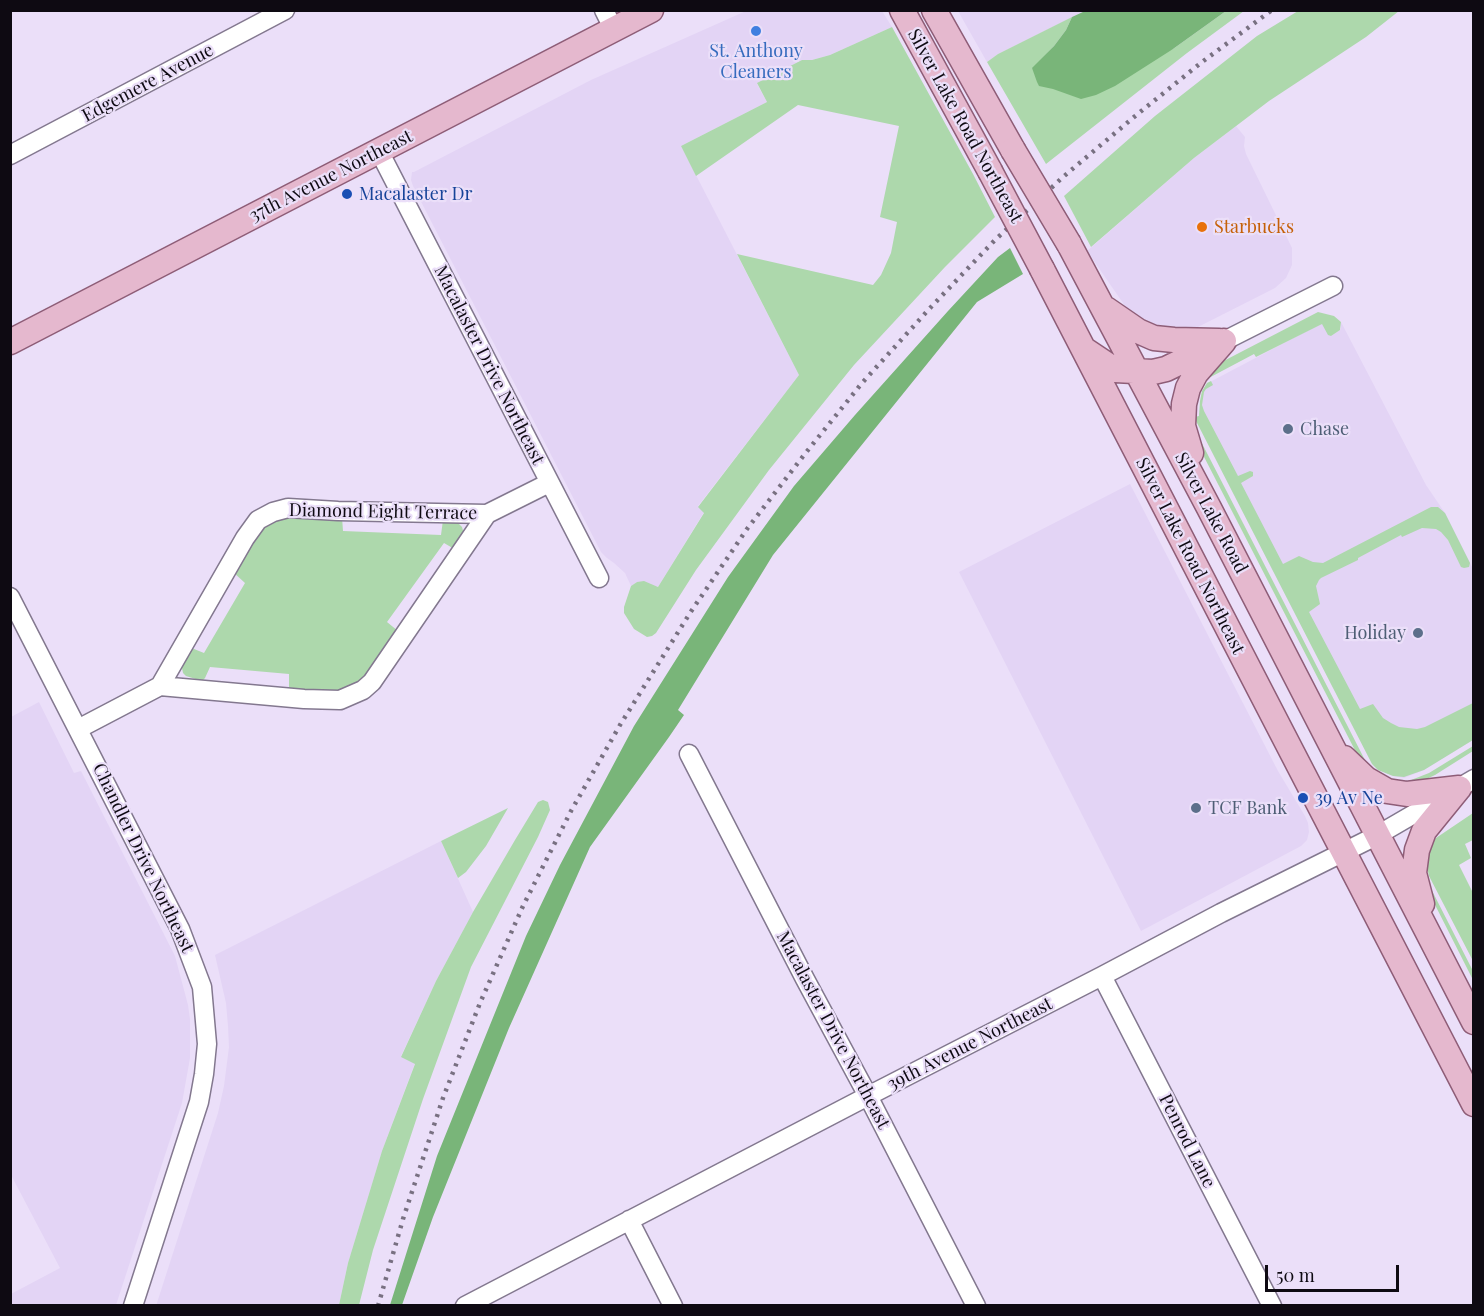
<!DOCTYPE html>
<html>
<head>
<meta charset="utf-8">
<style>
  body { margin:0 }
  #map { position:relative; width:1484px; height:1316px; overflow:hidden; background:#ebdff9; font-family:"Playfair Display",serif }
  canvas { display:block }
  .frame { position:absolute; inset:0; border:12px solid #0e0a12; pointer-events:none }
  .scale { position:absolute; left:1265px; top:1265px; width:134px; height:27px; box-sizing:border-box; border:3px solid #0e0a12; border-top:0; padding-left:8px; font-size:18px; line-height:21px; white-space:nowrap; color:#0e0a12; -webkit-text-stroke:4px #ebdff9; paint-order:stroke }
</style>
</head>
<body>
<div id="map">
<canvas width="1484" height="1316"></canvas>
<div class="frame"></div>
<div class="scale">50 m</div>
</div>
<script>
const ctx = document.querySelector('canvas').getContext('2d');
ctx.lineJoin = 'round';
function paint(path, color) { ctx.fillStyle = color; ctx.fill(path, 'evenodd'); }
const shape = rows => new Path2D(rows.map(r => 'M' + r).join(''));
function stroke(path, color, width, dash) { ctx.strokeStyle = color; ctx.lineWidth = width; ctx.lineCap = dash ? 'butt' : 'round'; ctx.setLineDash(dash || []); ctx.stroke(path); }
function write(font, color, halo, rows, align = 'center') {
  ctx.font = font + ' "Playfair Display",serif'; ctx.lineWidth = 4.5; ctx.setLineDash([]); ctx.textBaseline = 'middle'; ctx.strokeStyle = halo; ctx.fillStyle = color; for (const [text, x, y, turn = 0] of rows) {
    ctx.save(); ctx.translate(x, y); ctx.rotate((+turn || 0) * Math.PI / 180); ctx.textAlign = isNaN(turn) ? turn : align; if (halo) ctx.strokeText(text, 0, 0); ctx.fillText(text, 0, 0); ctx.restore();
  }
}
paint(shape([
  [746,11,882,11,892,27,830,55,812,60,802,60,757,84,767,102,681,146,799,375,698,506,704,512,658,587,637,582,631,586,625,573,614,563,607,558,601,552,413,186,411,180,412,172,414,172,591,80],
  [958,11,1085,11,998,54,987,62],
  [1236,126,1245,137,1244,146,1246,154,1292,248,1292,265,1286,278,1275,288,1196,328,1186,332,1167,334,1132,316,1087,251,1194,158],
  [1341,322,1426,485,1445,513,1473,569,1473,740,1424,770,1404,778,1393,776,1379,770,1195,417,1199,416,1201,396,1208,383,1322,323,1331,336,1341,329],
  [1130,484,1278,771,1305,816,1308,823,1309,832,1307,840,1301,846,1141,931,959,572],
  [39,702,74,773,81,771,175,956,188,1005,190,1019,190,1058,182,1103,116,1305,11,1305,11,1294,60,1268,10,1173,11,717],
  [441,841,473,912,436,981,401,1056,415,1063,382,1151,348,1263,339,1305,156,1306,218,1113,224,1086,229,1047,228,1026,226,1003,215,955]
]), '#e3d4f5');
paint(shape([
  [1226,11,1244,11,1187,53,1046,164,987,62,998,54,1072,17,1066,30,1054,46,1032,69,1173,49],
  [1298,11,1399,11,1366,37,1269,101,1194,158,1091,247,1064,196,1155,116,1257,36],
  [892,27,973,174,995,217,945,267,854,365,769,470,696,570,656,633,652,636,647,637,634,629,624,613,624,607,631,586,637,582,644,581,658,587,704,513,698,507,799,375,737,254,873,285,881,275,891,253,897,222,880,217,899,126,798,105,696,176,681,146,767,102,757,83,802,60,812,60,830,55],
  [1318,312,1334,316,1341,322,1340,330,1331,336,1328,335,1322,324,1256,357,1254,354,1205,380,1212,367],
  [1211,381,1213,385,1206,389,1204,392,1202,405,1204,411,1238,476,1250,471,1253,472,1253,476,1241,483,1283,564,1299,556,1313,562,1323,563,1431,507,1438,507,1445,513,1470,563,1469,567,1464,568,1461,567,1448,540,1441,532,1436,529,1422,528,1402,537,1401,535,1358,558,1358,560,1321,578,1319,580,1316,586,1320,604,1309,612,1360,709,1373,704,1383,718,1391,723,1399,727,1417,729,1425,727,1473,703,1473,740,1424,770,1404,777,1393,776,1378,770,1372,764,1195,419,1195,417,1199,416,1200,401,1202,391,1207,383],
  [1192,424,1346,723,1369,768,1360,760,1201,451],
  [287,517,342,517,343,531,441,535,443,520,448,520,458,523,462,527,465,538,456,550,444,543,387,622,398,631,366,676,358,683,342,690,329,692,289,689,289,674,210,667,205,678,202,681,186,676,183,673,181,663,189,647,204,653,245,583,233,572,261,529,269,524],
  [1473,746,1473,751,1435,775,1422,781,1407,783,1406,782,1429,773],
  [543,800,548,802,550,810,538,837,471,967,423,1099,373,1250,359,1305,339,1305,348,1263,382,1151,415,1064,401,1057,436,981,473,912,515,840,538,802],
  [508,808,486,846,466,872,458,878,441,841],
  [1473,813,1473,840,1465,844,1471,858,1459,865,1473,893,1473,961,1429,876,1426,862,1432,842,1436,838],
  [1424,875,1473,971,1473,980,1427,889]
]), '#add8ac');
paint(shape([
  [1085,11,1085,10,1226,11,1173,49,1115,86,1096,95,1081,99,1053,89,1039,86,1037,82,1032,68,1054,46,1066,30,1072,17],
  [1010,248,1023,274,977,302,773,555,678,710,684,715,669,737,590,847,509,1028,433,1217,402,1305,390,1305,437,1156,526,936,560,865,634,726,728,577,794,486,855,415,948,311,998,257]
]), '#79b579');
const minor = shape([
  [604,10,614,30],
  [379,151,599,578],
  [10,155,285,10],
  [1224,341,1333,286],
  [10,597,180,929,202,987,207,1044,204,1074,199,1102,133,1306],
  [160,686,304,699,340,700,363,690,372,682,487,514,549,483],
  [78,729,160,686,245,538,258,520,273,512,288,508,338,511,487,514],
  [689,754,805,979,868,1096,976,1306],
  [1102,976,1272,1306],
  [629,1220,673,1306],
  [465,1306,868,1096,1102,976,1221,913,1376,836,1474,779]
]);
const major = shape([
  [902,10,990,171],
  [934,10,1013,150],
  [1069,244,1209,508,1474,1022],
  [1042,269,1474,1104],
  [1106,309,1138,331,1154,338,1174,340,1219,341],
  [10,342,651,10],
  [1085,350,1115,370,1153,372,1166,369,1213,346],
  [1191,453,1183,426,1184,404,1188,388,1196,373,1224,341],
  [1344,758,1366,779,1387,791,1407,794,1459,788],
  [1422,904,1414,873,1417,850,1424,831,1459,788]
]);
stroke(minor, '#83788f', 21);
stroke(major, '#8e5d77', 27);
stroke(minor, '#fff', 18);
stroke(major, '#e5b8ce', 24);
stroke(shape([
  [378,1306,403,1219,443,1098,480,1003,523,906,571,811,620,725,690,613,747,529,804,455,862,383,931,307,995,240,1063,177,1134,117,1202,62,1272,10]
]), '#787081', 4.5, [3, 6]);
const majorBridge = shape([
  [1013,150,1069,244],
  [990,171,1042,269]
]);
stroke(majorBridge, '#8e5d77', 27, []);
stroke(majorBridge, '#e5b8ce', 24);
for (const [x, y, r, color] of [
  [756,31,6,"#3f7fe0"],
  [347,194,6,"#1a4fb4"],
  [1202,227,6,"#e8710a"],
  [1288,429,6,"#5c6f8a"],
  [1418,633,6,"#5c6f8a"],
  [1303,798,6,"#1a4fb4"],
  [1196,808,6,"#5c6f8a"]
]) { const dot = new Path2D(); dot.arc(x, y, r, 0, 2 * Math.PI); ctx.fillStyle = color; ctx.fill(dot); stroke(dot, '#ebdff9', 2); }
write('18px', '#366cbe', '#ebdff9', [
  ["St. Anthony",756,51],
  ["Cleaners",756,72]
]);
write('18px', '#0e0a12', '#ebdff9', [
  ["Edgemere Avenue",148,83,-28],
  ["Silver Lake Road Northeast",965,126,61],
  ["37th Avenue Northeast",331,176,-27],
  ["Macalaster Drive Northeast",489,365,63],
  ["Diamond Eight Terrace",383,512,1],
  ["Silver Lake Road",1211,513,62],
  ["Silver Lake Road Northeast",1190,556,63],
  ["Chandler Drive Northeast",143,858,64],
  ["Macalaster Drive Northeast",833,1030,62],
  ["39th Avenue Northeast",970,1044,-27],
  ["Penrod Lane",1187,1141,63]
]);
write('18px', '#164399', '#ebdff9', [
  ["Macalaster Dr",359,194],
  ["39 Av Ne",1315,798]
], 'left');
write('18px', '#c56008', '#ebdff9', [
  ["Starbucks",1214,227]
], 'left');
write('18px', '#4e5e75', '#ebdff9', [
  ["Chase",1300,429],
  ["Holiday",1406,633,"right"],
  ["TCF Bank",1208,808]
], 'left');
</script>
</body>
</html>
